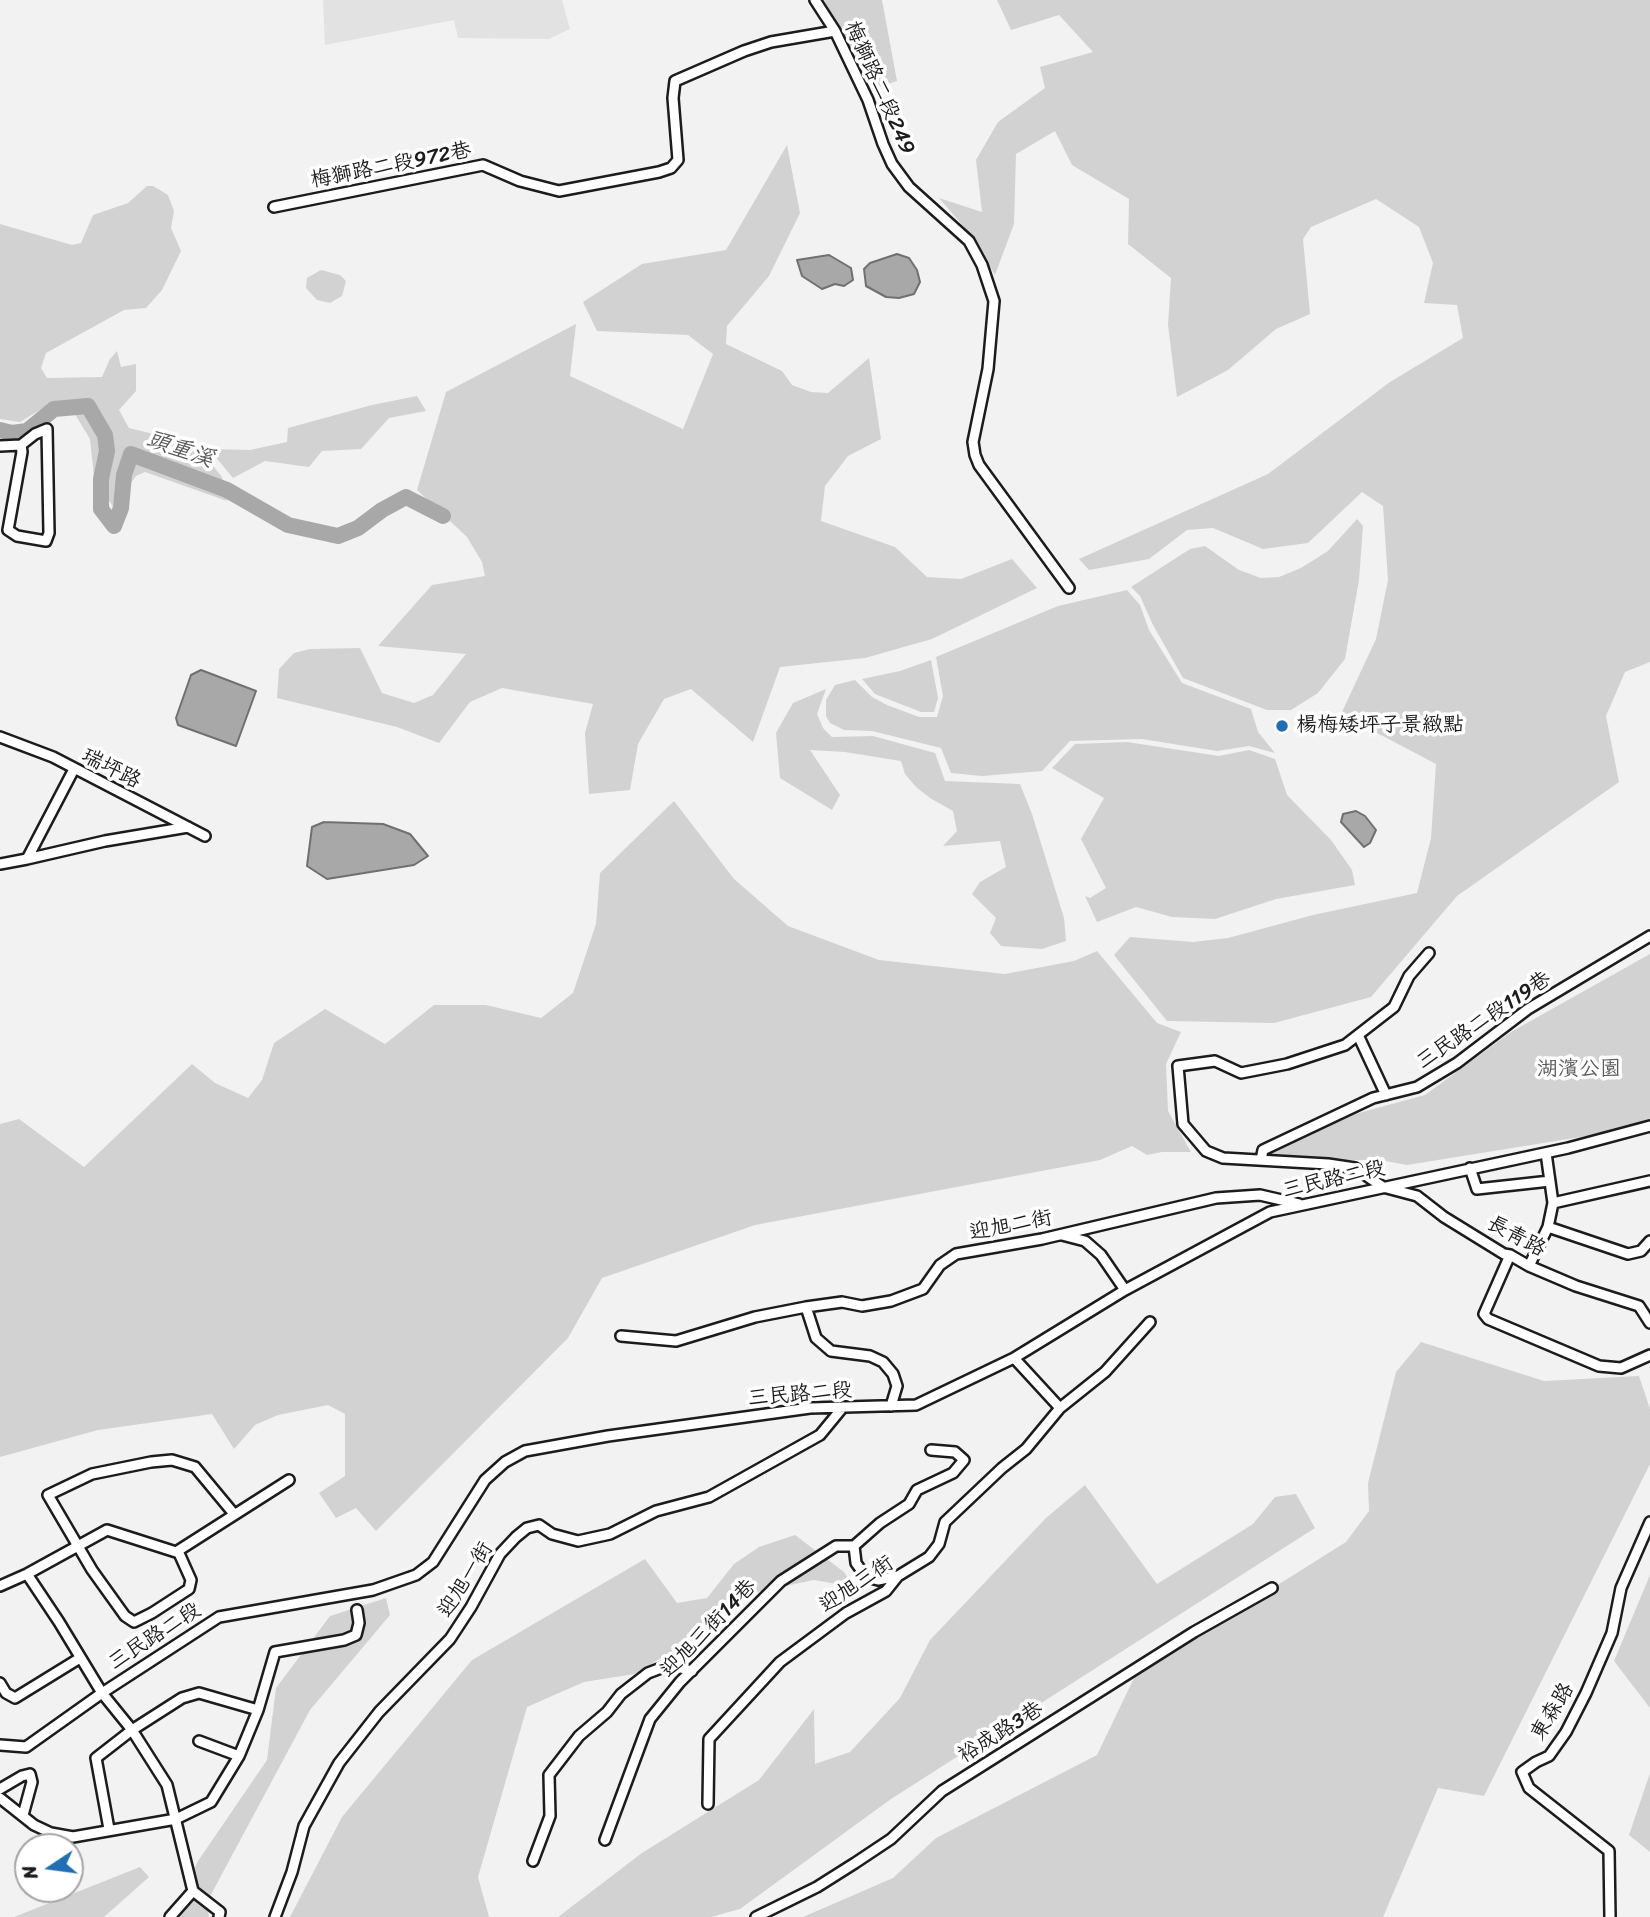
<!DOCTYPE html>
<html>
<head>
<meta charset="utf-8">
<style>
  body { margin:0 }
  #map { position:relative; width:1650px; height:1917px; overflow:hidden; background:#f2f2f2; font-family:Sriracha,sans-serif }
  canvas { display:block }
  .north { position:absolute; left:14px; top:1833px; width:70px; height:70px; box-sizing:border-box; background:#fff; border:2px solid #a4a4a4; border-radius:50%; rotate:257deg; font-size:19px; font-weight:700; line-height:28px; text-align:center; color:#1c1c1c }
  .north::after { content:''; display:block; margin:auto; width:24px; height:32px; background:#1f6fb2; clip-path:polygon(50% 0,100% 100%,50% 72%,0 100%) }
</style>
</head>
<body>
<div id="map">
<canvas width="1650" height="1917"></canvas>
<div class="north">N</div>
</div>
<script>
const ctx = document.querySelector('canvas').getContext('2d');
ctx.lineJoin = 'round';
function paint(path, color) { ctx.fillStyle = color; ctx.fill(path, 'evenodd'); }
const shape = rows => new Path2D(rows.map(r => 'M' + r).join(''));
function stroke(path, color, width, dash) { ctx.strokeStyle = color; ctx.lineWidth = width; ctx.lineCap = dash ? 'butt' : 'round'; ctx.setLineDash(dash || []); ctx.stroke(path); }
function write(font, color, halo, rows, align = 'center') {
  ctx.font = font + ' Sriracha,"LXGW WenKai TC",sans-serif'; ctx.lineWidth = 7; ctx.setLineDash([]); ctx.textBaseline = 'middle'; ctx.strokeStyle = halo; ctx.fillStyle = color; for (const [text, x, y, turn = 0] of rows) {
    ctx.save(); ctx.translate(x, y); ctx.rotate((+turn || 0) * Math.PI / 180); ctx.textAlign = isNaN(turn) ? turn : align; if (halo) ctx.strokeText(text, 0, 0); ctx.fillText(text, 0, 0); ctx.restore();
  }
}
paint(shape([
  [323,0,562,0,570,29,549,39,458,38,454,20,325,45]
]), '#e2e2e2');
paint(shape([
  [824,0,882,0,897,81,873,89],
  [997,0,1650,0,1650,662,1625,672,1606,716,1619,782,1457,896,1371,997,1274,1023,1167,1021,1114,955,1130,937,1193,942,1228,938,1313,915,1417,893,1431,838,1436,764,1341,714,1376,639,1388,580,1383,506,1362,492,1308,543,1263,549,1213,528,1187,530,1149,559,1089,570,1079,559,1268,474,1390,382,1463,338,1457,305,1424,303,1433,263,1419,227,1376,199,1311,227,1303,239,1310,314,1276,329,1228,370,1177,397,1168,325,1171,278,1128,244,1129,199,1072,165,1055,131,1016,154,1014,224,995,275,971,235,939,198,982,212,976,160,998,122,1045,88,1040,67,1093,52,1059,15,1011,30],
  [787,145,800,213,769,276,727,326,726,344,782,371,792,385,811,392,828,393,869,358,881,439,848,456,825,486,821,521,895,547,927,577,961,579,1012,559,1037,588,932,639,865,658,780,667,753,742,691,689,664,699,638,744,630,790,589,794,585,733,593,704,502,688,470,702,439,743,397,727,277,698,279,669,294,653,310,649,360,648,382,693,414,703,433,695,466,654,378,646,432,585,485,576,482,562,467,537,417,490,446,392,576,324,570,376,683,429,713,354,688,335,597,331,583,302,642,264,726,250],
  [147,186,153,186,168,195,174,211,171,228,181,251,162,290,146,308,124,310,46,353,41,368,47,378,102,377,110,359,117,351,121,367,136,364,136,391,119,410,129,428,195,444,222,477,227,501,145,472,136,476,113,507,94,477,90,439,67,401,48,405,20,422,0,419,0,224,72,245,81,243,93,215,128,203],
  [321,270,340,275,346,281,342,296,330,303,317,300,306,288,307,278],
  [417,396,426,411,389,418,361,449,322,451,309,467,265,461,233,478,209,449,250,450,287,442,288,428,372,405],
  [1357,519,1363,526,1359,580,1345,659,1318,693,1291,710,1267,710,1183,678,1153,625,1140,596,1131,587,1190,549,1205,546,1239,570,1261,578,1279,577,1301,568,1328,551],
  [1127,590,1140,605,1149,630,1182,683,1251,709,1258,732,1275,753,1249,746,1217,751,1142,739,1070,741,1042,771,982,776,951,773,941,748,872,731,844,730,830,723,826,716,826,700,835,685,855,680,872,697,887,705,919,717,937,717,943,696,936,657,1058,606],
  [931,660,938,698,934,712,921,712,875,694,862,679,900,671],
  [826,689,817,714,823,728,832,737,873,736,935,753,945,781,1020,784,1032,814,1064,918,1066,941,1042,949,1001,946,990,933,996,918,972,894,980,882,1006,867,1000,841,943,846,957,831,953,811,930,798,916,787,905,774,901,761,845,752,810,750,840,795,832,810,780,778,776,733,793,703],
  [1127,742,1219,756,1249,750,1275,759,1287,795,1331,840,1352,870,1355,885,1276,899,1215,919,1172,917,1136,907,1097,922,1085,896,1090,898,1106,888,1081,839,1104,798,1052,768,1075,744],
  [674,801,734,879,788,926,879,960,1005,974,1074,961,1097,951,1157,1023,1181,1032,1166,1064,1168,1111,1191,1152,1162,1152,1147,1155,1132,1146,1100,1160,755,1225,602,1278,568,1338,376,1531,356,1508,336,1518,319,1493,345,1476,345,1414,328,1405,278,1415,255,1425,234,1449,212,1414,98,1430,0,1457,0,1124,19,1119,84,1167,192,1064,215,1083,248,1098,262,1080,274,1043,325,1009,385,1044,434,1005,486,1005,541,1018,573,993,596,924,600,873],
  [1650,954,1650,1121,1642,1127,1407,1165,1380,1160,1320,1160,1265,1154,1355,1114,1425,1095,1511,1032],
  [1421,1342,1544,1381,1639,1376,1650,1409,1650,1464,1484,1796,1438,1788,1383,1917,803,1917,893,1878,936,1838,1097,1755,1136,1674,1346,1542,1369,1511,1368,1483,1396,1372],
  [1085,1485,1157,1584,1253,1524,1275,1497,1296,1494,1315,1528,891,1799,740,1909,711,1917,558,1917,642,1853,759,1780,814,1709,815,1764,850,1752,900,1698,930,1640,1046,1518],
  [795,1535,844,1572,854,1587,814,1580,752,1593,714,1627,634,1674,584,1682,527,1707,478,1877,489,1917,290,1917,342,1817,472,1660,645,1559,677,1603,707,1598,734,1564,759,1547],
  [1650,1575,1650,1708,1614,1661],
  [386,1598,390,1615,310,1710,207,1902,209,1917,172,1917,198,1861,267,1760,276,1688,330,1616],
  [1650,1773,1650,1852,1629,1835],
  [140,1867,149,1877,104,1917,14,1917]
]), '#d2d2d2');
const water = shape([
  [897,254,909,258,917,270,920,282,914,294,899,298,886,297,866,286,864,269,870,263,897,254],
  [829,255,851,268,853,280,844,286,835,284,822,289,802,276,797,260,829,255],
  [201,670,256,691,236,746,178,725,176,718,191,675,201,670],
  [1356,811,1365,816,1376,830,1370,843,1364,847,1341,822,1343,814,1356,811],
  [324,822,383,824,410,834,428,856,414,865,327,879,307,866,312,827,324,822]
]);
paint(water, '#a8a8a8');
stroke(water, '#707070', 2);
stroke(shape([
  [0,430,12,433,27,431,54,409,88,406,105,435,107,451,101,479,101,509,114,526,121,508,124,475,131,454,227,490,288,525,338,536,358,528,382,510,406,497,443,516]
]), '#a8a8a8', 16);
const minor = shape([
  [815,0,835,31,868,100,883,144,892,164,909,187,969,241,982,265,994,301,988,369,973,442,975,455,979,465,1069,588],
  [274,207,483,165,520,181,559,191,659,172,671,168,678,160,673,98,675,81,744,51,771,42,835,31],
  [0,446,21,445,35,434,47,429,49,533,46,541,17,536,8,530,22,452,21,445],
  [0,737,53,757,205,836],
  [27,859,105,841,188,827],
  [0,864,27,859,74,769],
  [1429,953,1409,976,1394,1007,1345,1045,1287,1064,1241,1073,1215,1061,1178,1066,1183,1124,1206,1151,1223,1158,1328,1164,1355,1168,1383,1187,1417,1196,1444,1217,1504,1254,1510,1255,1529,1266,1576,1286,1639,1306,1650,1323],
  [1358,1035,1386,1095],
  [1261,1160,1263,1150,1373,1098,1417,1087,1457,1063,1528,1009,1650,936],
  [1470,1168,1477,1189,1550,1181],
  [1553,1203,1650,1181],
  [1548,1227,1628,1254,1641,1251,1650,1241],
  [1062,1235,1085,1241,1101,1255,1125,1290],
  [1510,1255,1484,1314,1488,1319,1599,1366,1621,1368,1650,1355],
  [1529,1266,1548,1227,1553,1203,1546,1153],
  [806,1307,816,1338,831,1351,870,1356,883,1362,893,1374,897,1386,891,1406],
  [621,1336,676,1341,755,1317,806,1307,842,1302,862,1306,891,1301,923,1289,940,1265,956,1254,1042,1239,1216,1198,1260,1195,1299,1204],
  [1060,1408,1105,1372,1150,1322],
  [854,1546,880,1523,909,1504,917,1490,953,1473,964,1460,955,1452,931,1450],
  [178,1551,191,1580,189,1589,152,1613,134,1622,125,1616,92,1570,48,1495,92,1474,151,1462,172,1460,195,1467,234,1514],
  [27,1574,59,1622,102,1693,132,1730,167,1785,193,1891,220,1912,219,1917],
  [0,1586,27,1574,107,1530,176,1552,289,1480],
  [0,1683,6,1693,15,1698,80,1658],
  [199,1741,239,1756],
  [0,1745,26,1747,102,1693,219,1617,373,1590,416,1575,433,1562,485,1480,505,1462,525,1451,608,1436,810,1408,916,1405,1014,1358,1125,1290,1270,1212,1568,1148,1650,1126],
  [0,1789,22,1776,30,1774,32,1782,23,1815],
  [0,1798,34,1825,51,1833,73,1837,176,1819,211,1802,239,1756,258,1710,275,1652,344,1640,356,1635,359,1623,357,1610],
  [708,1804,709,1739,780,1662,846,1613,886,1591,898,1576,929,1557,939,1544,945,1522,1002,1468,1026,1449,1060,1408,1014,1358],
  [109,1829,96,1758,132,1730,182,1698,199,1693,258,1710],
  [605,1840,650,1719,680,1682,781,1581,836,1546,854,1546,856,1563,866,1577,878,1580,898,1576],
  [533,1861,550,1816,549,1775,579,1736,607,1712,621,1694,648,1673,669,1665,692,1671],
  [170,1917,193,1891],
  [275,1917,292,1872,304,1826,339,1763,379,1712,450,1639,471,1607,500,1554,516,1537,527,1528,539,1525,552,1534,578,1541,610,1534,656,1511,709,1497,820,1435,843,1407],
  [756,1917,817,1887,855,1863,891,1839,942,1791,1194,1632,1272,1588],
  [1610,1917,1609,1851,1529,1788,1522,1772,1536,1762,1549,1756,1566,1732,1586,1693,1612,1633,1621,1588,1650,1522]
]);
stroke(minor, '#1c1c1c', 14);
stroke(minor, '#fff', 9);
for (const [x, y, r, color] of [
  [1282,726,7,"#1f6fb2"]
]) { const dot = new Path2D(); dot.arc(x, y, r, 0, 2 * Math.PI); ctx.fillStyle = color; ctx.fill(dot); stroke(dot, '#fff', 2.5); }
write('21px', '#1c1c1c', '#fff', [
  ["梅獅路二段249",879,88,66],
  ["梅獅路二段972巷",391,166,-11],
  ["瑞坪路",111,769,27],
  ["三民路二段119巷",1484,1021,-34],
  ["三民路二段",1334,1180,-13],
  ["迎旭二街",1011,1226,-11],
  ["長青路",1516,1237,28],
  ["三民路二段",800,1395,-5],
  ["迎旭一街",466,1580,-58],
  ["迎旭三街",857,1585,-34],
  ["迎旭三街14巷",709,1629,-46],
  ["三民路二段",155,1637,-33],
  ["東森路",1553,1712,-59],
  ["裕成路3巷",1001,1733,-32]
]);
write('21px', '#1c1c1c', '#fff', [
  ["楊梅矮坪子景緻點",1296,726]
], 'left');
write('21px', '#5c5c5c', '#fff', [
  ["湖濱公園",1579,1070]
]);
write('italic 23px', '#5b5b5b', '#fff', [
  ["頭重溪",180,450,19]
]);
</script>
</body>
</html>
